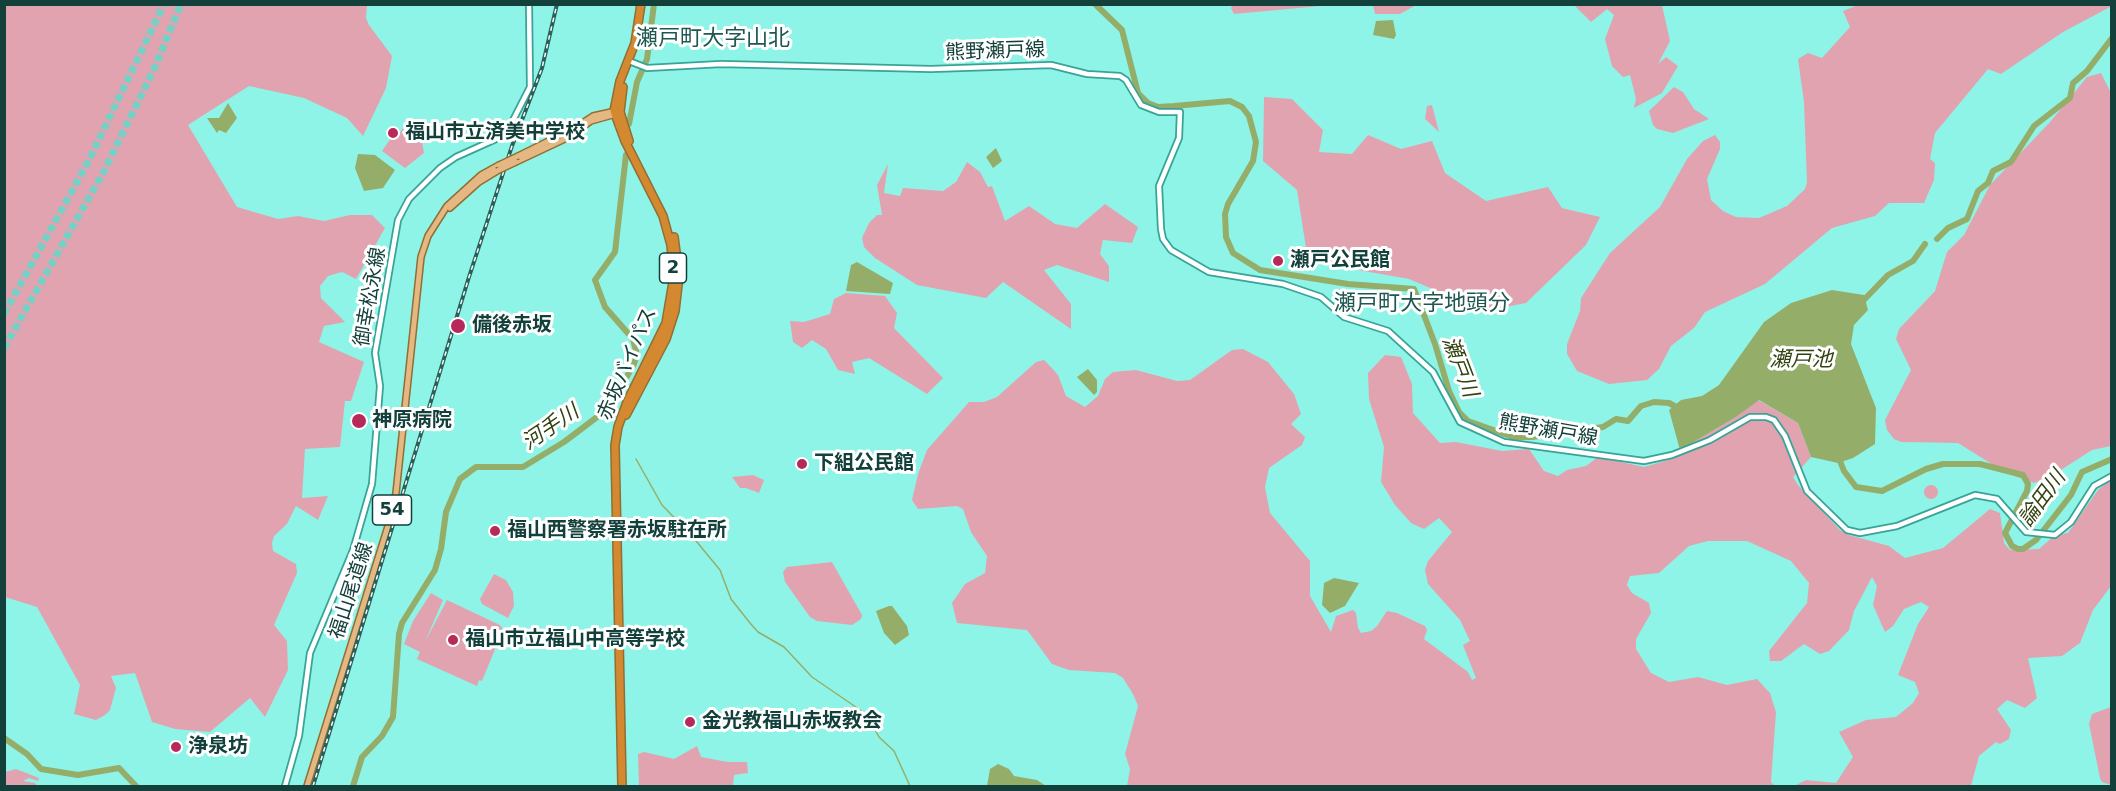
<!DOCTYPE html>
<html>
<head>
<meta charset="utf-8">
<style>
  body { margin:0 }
  #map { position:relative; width:2116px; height:791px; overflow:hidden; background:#8ef4e7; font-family:"DejaVu Sans",sans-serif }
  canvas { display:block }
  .frame { position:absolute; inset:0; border:6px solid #13403b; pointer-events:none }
</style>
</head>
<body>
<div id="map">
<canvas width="2116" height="791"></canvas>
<div class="frame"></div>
</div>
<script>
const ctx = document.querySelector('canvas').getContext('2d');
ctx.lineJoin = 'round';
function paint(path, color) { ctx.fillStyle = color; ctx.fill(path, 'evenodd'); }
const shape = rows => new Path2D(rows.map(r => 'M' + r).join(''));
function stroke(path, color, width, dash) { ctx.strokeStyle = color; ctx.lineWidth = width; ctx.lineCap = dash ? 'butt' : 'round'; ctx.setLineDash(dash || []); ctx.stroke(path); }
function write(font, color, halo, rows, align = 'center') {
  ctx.font = font + ' "DejaVu Sans","Noto Sans JP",sans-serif'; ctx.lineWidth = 6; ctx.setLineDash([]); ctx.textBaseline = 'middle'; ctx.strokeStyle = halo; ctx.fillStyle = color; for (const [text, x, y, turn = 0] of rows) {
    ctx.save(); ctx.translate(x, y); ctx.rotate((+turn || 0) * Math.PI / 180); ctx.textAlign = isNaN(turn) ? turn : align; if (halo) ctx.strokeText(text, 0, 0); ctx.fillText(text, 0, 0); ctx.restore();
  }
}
paint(shape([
  [5,4,367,5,366,18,369,25,392,56,386,88,363,136,347,118,304,98,249,86,188,125,237,207,278,219,298,216,324,221,350,215,372,215,385,228,356,279,342,272,328,276,320,286,321,298,345,322,324,326,319,342,364,362,351,401,345,401,340,447,305,449,302,498,328,496,318,520,296,506,287,524,274,536,272,543,273,551,296,564,297,573,274,625,287,641,288,670,265,717,250,698,210,732,175,729,152,722,135,673,111,676,116,688,110,710,105,715,96,720,74,714,80,685,37,607,5,597],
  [1233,4,1331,4,1331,5,1234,14,1231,8],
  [1373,5,1373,4,1416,5,1400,14,1375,14],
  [1574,5,1662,5,1670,41,1658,64,1666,57,1678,66,1662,93,1634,108,1636,99,1630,75,1623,77,1612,66,1605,39,1614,15,1607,9,1591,22],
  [1858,5,2112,6,2063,32,2001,74,1988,69,1935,133,1930,159,1935,163,1934,180,1924,203,1889,203,1875,216,1832,228,1765,284,1705,312,1694,328,1671,346,1659,369,1647,380,1609,384,1577,371,1567,354,1567,344,1580,311,1581,298,1610,253,1660,207,1687,159,1703,141,1715,135,1720,142,1720,149,1707,179,1711,200,1723,211,1736,217,1759,218,1787,206,1805,189,1807,182,1804,102,1798,59,1808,53,1822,58,1850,27,1843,11],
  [2101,73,2112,95,2111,446,2092,450,2053,475,2034,483,2006,473,1958,443,1901,442,1894,439,1887,430,1885,420,1911,370,1896,339,1899,329,1935,291,1947,252,1964,235,1990,185,2051,121,2087,77],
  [1674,87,1683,92,1694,109,1709,119,1673,133,1657,129,1653,125,1649,111],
  [1264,97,1292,99,1323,130,1319,152,1352,154,1368,135,1401,149,1432,141,1445,173,1486,201,1548,187,1562,208,1600,217,1586,245,1526,303,1484,311,1409,279,1308,261,1297,190,1263,161],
  [1432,105,1439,132,1425,119,1427,106],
  [407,122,420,131,424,153,405,168,382,151,396,131,400,133],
  [967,162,980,172,988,187,992,186,1005,221,1029,206,1055,224,1077,228,1105,204,1138,227,1132,243,1103,240,1100,254,1109,266,1109,282,1057,265,1044,270,1071,304,1071,329,1003,282,986,298,917,285,875,258,864,247,862,238,869,223,877,215,882,215,877,185,888,164,884,193,900,196,903,188,943,191,956,182],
  [846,293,885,296,897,313,894,328,943,378,927,394,869,358,852,362,855,374,838,370,826,349,812,340,802,348,793,342,790,321,804,322,830,314,834,299],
  [1243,349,1268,362,1294,394,1301,414,1291,424,1305,437,1302,445,1269,468,1265,487,1270,513,1310,561,1310,596,1331,632,1336,616,1353,610,1356,613,1358,628,1361,633,1371,631,1377,626,1387,611,1397,613,1425,626,1427,630,1424,639,1468,672,1472,680,1476,678,1463,645,1470,641,1460,620,1428,584,1425,570,1428,561,1452,532,1439,518,1424,529,1411,523,1395,505,1381,482,1384,447,1369,399,1368,373,1385,355,1401,357,1412,384,1413,413,1440,443,1456,442,1502,451,1529,449,1544,471,1558,476,1567,470,1586,466,1598,457,1644,467,1675,458,1680,450,1736,417,1758,400,1798,423,1811,457,1793,477,1798,485,1840,530,1849,535,1889,546,1905,558,1943,548,1990,509,2000,513,2004,543,2010,550,2039,549,2055,535,2068,533,2098,490,2111,479,2111,586,2093,610,2080,643,2062,656,2028,658,2037,698,2025,708,2007,700,1997,709,2011,730,2009,739,2000,744,1996,742,1979,756,1971,786,1794,786,1806,780,1836,783,1853,757,1839,732,1866,720,1896,717,1913,703,1919,693,1915,682,1898,675,1918,624,1929,607,1921,602,1904,609,1893,626,1885,632,1873,605,1877,586,1872,577,1854,611,1849,630,1829,651,1820,654,1804,644,1781,661,1770,661,1769,651,1807,603,1809,583,1791,561,1747,541,1708,541,1689,546,1659,573,1630,576,1627,585,1632,593,1649,603,1651,613,1636,639,1636,649,1651,673,1669,682,1698,677,1727,685,1757,679,1770,693,1776,712,1771,782,1775,786,1127,786,1130,769,1125,754,1138,706,1133,694,1123,678,1115,673,1069,670,1052,664,1027,630,957,623,952,603,965,584,985,573,987,556,971,532,963,509,957,506,918,509,912,500,918,474,927,450,969,402,984,402,997,397,1036,362,1044,360,1051,367,1058,375,1066,396,1085,407,1098,396,1105,379,1113,372,1136,370,1177,381,1190,380,1232,350],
  [753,475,764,480,759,493,746,488,740,488,732,477],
  '1924 492a7 7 0 1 1 14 0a7 7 0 1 1-14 0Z',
  [832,562,862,615,861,619,852,625,817,621,810,617,785,582,783,572,787,567],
  [494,574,506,580,513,592,514,606,508,618,482,604,480,599],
  [431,593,443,600,425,642,447,600,500,625,503,630,482,681,479,680,477,686,417,659,420,652,404,644,413,621],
  [2111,707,2111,785,2102,782,2100,778,2089,724,2092,714],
  [697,746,701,757,728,762,747,762,748,773,734,775,733,786,639,786,638,754,644,752,674,759],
  [16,769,39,778,38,781,29,778,23,781,35,783,37,786,5,786,5,772]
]), '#e2a3b0');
paint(shape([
  [1393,20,1396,35,1394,39,1373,35,1376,21],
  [228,103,237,118,226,133,219,130,217,133,207,118,219,118],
  [996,148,1002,161,993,168,986,157],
  [358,154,375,155,395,170,383,188,364,191,355,168],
  [857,262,893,283,890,294,846,291,851,265],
  [1832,290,1864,295,1868,310,1854,325,1851,344,1876,408,1875,444,1853,458,1838,463,1811,457,1798,423,1759,400,1736,417,1680,450,1669,410,1681,400,1702,396,1719,385,1764,322,1791,303],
  [1088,369,1097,380,1097,392,1094,395,1077,377],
  [1334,578,1359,583,1345,606,1330,613,1322,605,1324,583],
  [889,606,892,606,907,626,909,635,895,645,884,633,877,614,876,611],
  [998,764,1009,769,1014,776,1037,780,1046,786,987,786,990,769]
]), '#94ae6a');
stroke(shape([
  [636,459,662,505,692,536,720,570,731,599,750,623,758,632,784,647,812,677,866,714,879,737,894,751,910,786]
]), '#94ae6a', 1.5);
stroke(shape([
  [1095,4,1122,30,1138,93,1148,103,1158,107,1174,106,1230,101,1242,107,1249,116,1256,142,1253,161,1228,204,1225,214,1226,237,1233,253,1260,270,1348,284,1414,289,1435,344,1449,391,1459,412,1468,421,1513,437,1532,437,1603,427,1616,419,1628,421,1641,406,1654,402,1669,403,1680,409],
  [629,124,637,82,647,59,654,4],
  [1937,239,1948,228,1967,219,1978,191,1988,183,1993,171,2011,162,2034,126,2070,98,2073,83,2087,71,2112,38],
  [1860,304,1888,275,1913,261,1925,244],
  [1838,456,1844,471,1856,487,1882,491,1926,469,1943,464,1980,464,2023,475,2028,484,2027,491,2005,533,2012,546,2018,549,2023,549,2036,540,2071,495,2082,472,2112,459],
  [4,738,27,754,41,769,78,775,119,768,136,786],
  [353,786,362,757,382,736,393,717,399,634,402,623,435,570,441,549,446,512,460,479,476,467,523,467,564,442,609,408,634,364,637,355,633,339,605,307,595,280,615,252,626,155]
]), '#94ae6a', 6);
stroke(shape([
  [4,314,88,162,164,4],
  [4,348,104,171,154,69,181,4]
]), '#75d0c5', 7, [7, 3.5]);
const secondary = shape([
  [629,61,647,68,721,64,931,69,1051,65,1087,74,1120,76,1126,80,1141,105,1159,112,1180,112,1179,138,1159,186,1161,229,1163,239,1171,250,1209,272,1283,284,1321,297,1344,317,1388,331,1433,372,1460,422,1504,442,1644,461,1672,455,1710,440,1750,417,1766,417,1774,420,1785,436,1807,491,1847,530,1860,533,1897,526,1975,495,1997,499,2026,532,2055,535,2071,522,2094,486,2112,476],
  [285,786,299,736,310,653,353,550,372,484,380,386,375,353,398,220,409,199,440,168,456,157,496,139,508,130,530,87,529,4]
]);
const primary = shape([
  [518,156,573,129,593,116,616,111],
  [516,162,567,138,591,121,616,114],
  [450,208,479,182,497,171],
  [307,786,389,523,396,493,421,257,428,236,447,206,481,175,499,165]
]);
const highway = shape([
  [623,87,620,112,629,141],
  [626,415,666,339,675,311,679,276,674,237],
  [622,786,615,445,618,427,627,402,666,323,674,276,671,245,663,216,625,141,614,111,620,81,635,43,641,4]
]);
stroke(secondary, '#38a398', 8);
stroke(primary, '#906f34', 8);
stroke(highway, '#906f34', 10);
stroke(secondary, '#fff', 4.5);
stroke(primary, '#e5b883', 5);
stroke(highway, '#d48830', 7);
const rail = shape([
  [313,786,469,277,512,146,542,68,557,4]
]);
stroke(rail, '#29615a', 4);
stroke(rail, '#fff', 1.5, [4.5]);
const primaryBridge = shape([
  [499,165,518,156],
  [497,171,516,162]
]);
stroke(primaryBridge, '#906f34', 8, []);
stroke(primaryBridge, '#e5b883', 5);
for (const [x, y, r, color] of [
  [393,133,6,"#b7295b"],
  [1278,261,6,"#b7295b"],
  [458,326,8,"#b7295b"],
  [359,421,8,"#b7295b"],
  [802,464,6,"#b7295b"],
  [495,531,6,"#b7295b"],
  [453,640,6,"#b7295b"],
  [690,722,6,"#b7295b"],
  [176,747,6,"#b7295b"]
]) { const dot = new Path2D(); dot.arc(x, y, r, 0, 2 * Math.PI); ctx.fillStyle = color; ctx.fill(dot); stroke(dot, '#fff', 2); }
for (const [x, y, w] of [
  [673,268,27],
  [392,510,39]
]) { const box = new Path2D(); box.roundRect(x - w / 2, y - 15, w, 30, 4.5); ctx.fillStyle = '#fff'; ctx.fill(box); stroke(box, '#13403b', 1.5); }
write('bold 18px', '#13403b', null, [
  ["2",673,268],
  ["54",392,510]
]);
write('20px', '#13403b', '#fff', [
  ["熊野瀬戸線",995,52,-2],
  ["御幸松永線",371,297,-80],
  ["赤坂バイパス",628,364,-67],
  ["熊野瀬戸線",1548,431,10],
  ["福山尾道線",352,591,-72]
]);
write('bold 20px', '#13403b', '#fff', [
  ["福山市立済美中学校",405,133],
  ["瀬戸公民館",1290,261],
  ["備後赤坂",472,326],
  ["神原病院",372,421],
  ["下組公民館",814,464],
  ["福山西警察署赤坂駐在所",507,531],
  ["福山市立福山中高等学校",465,640],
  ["金光教福山赤坂教会",702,722],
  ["浄泉坊",188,747]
], 'left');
write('italic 21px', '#324310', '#fff', [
  ["瀬戸池",1801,361],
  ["瀬戸川",1459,367,69],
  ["河手川",551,428,-34],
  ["論田川",2043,499,-54]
]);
write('22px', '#205751', '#fff', [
  ["瀬戸町大字山北",713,39],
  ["瀬戸町大字地頭分",1422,304]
]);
</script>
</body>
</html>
